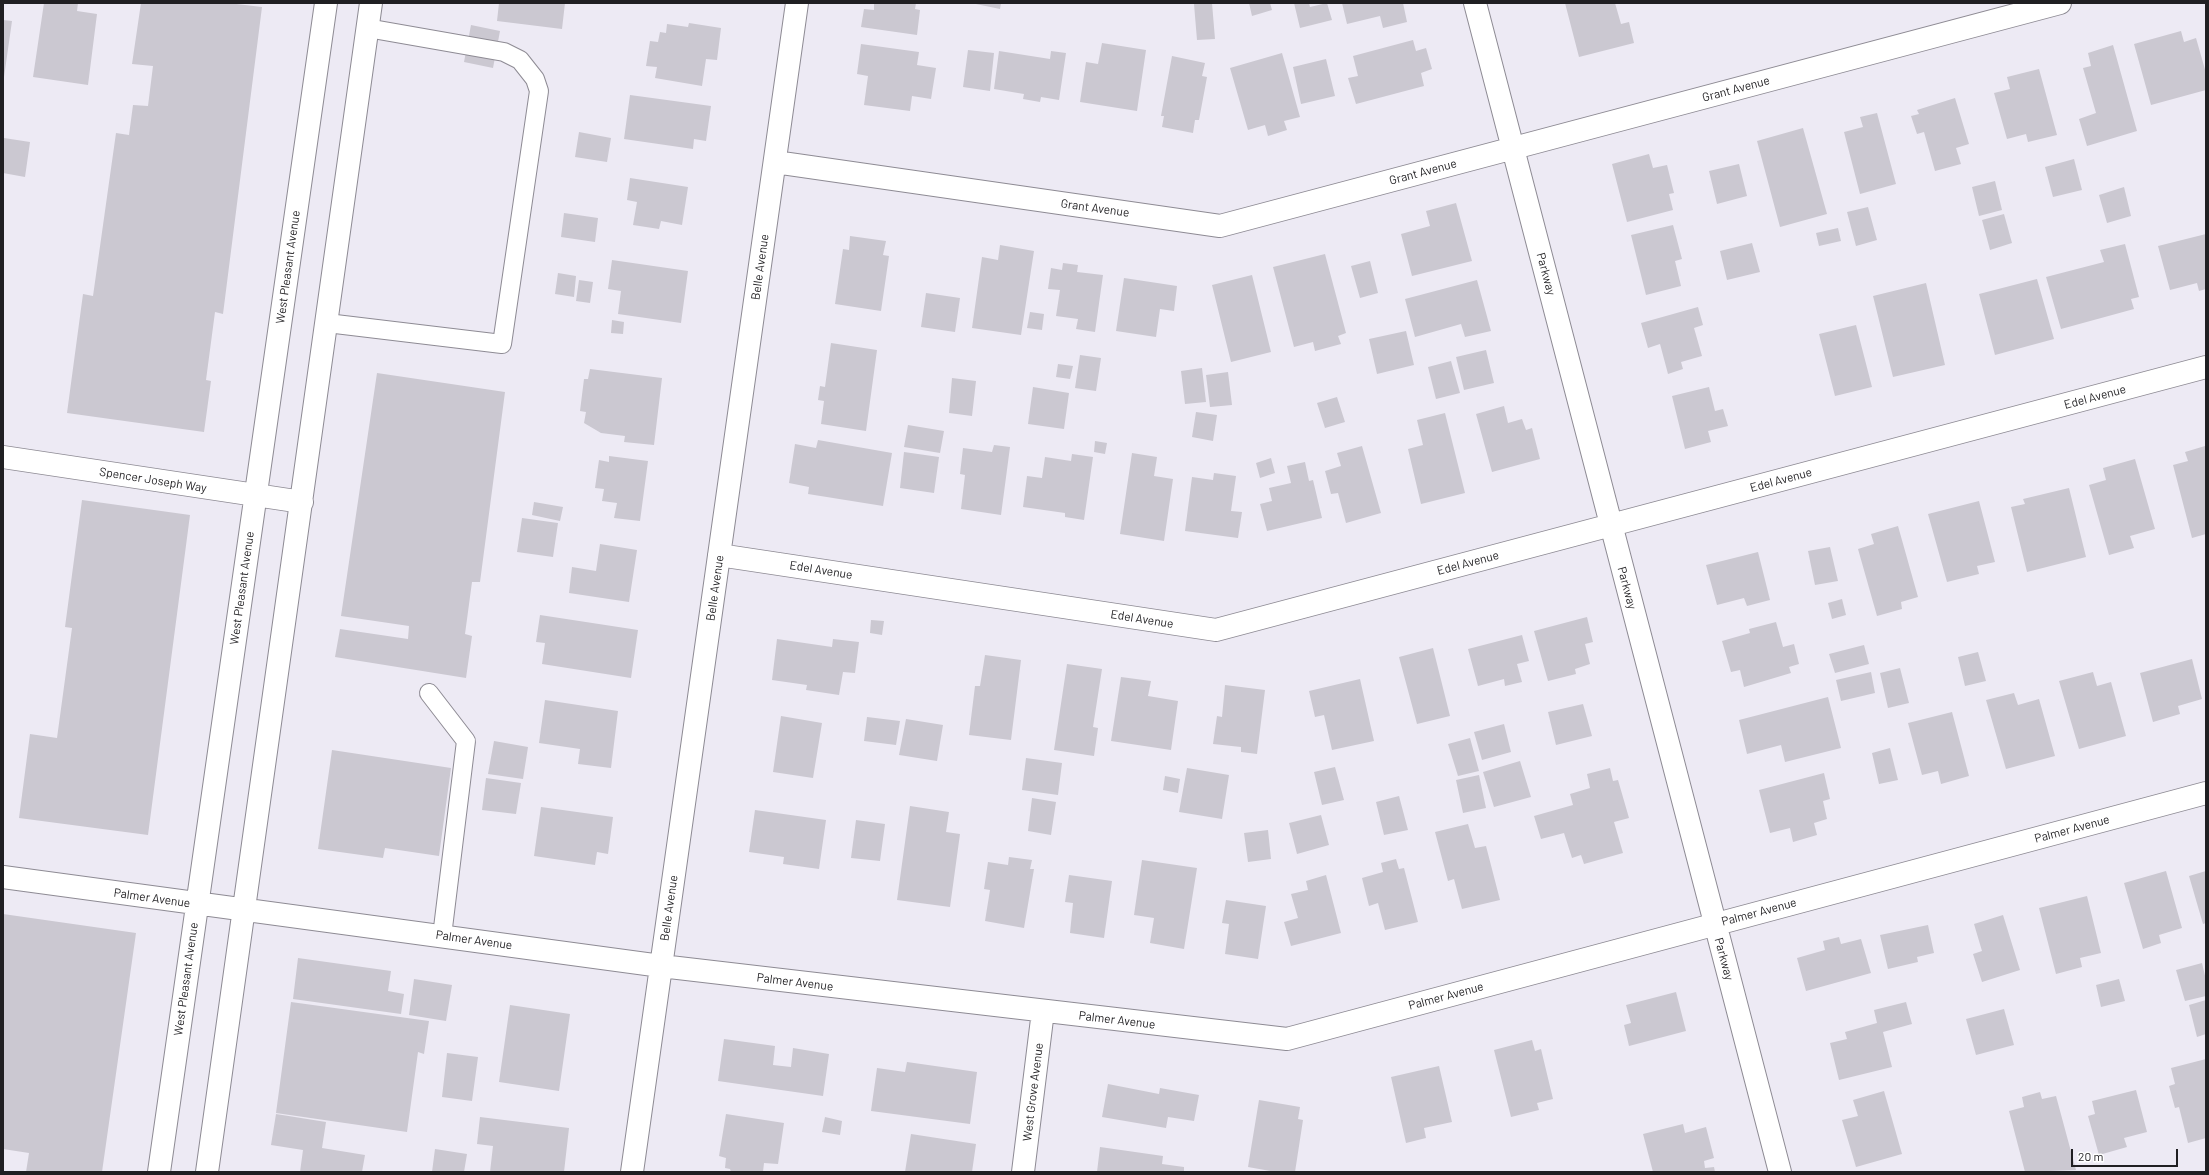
<!DOCTYPE html>
<html>
<head>
<meta charset="utf-8">
<style>
  body { margin:0 }
  #map { position:relative; width:2209px; height:1175px; overflow:hidden; background:#edeaf4; font-family:Barlow,sans-serif }
  canvas { display:block }
  .frame { position:absolute; inset:0; border:4px solid #201f22; pointer-events:none }
  .scale { position:absolute; left:2071px; top:1149px; width:107px; height:18px; box-sizing:border-box; border:2px solid #201f22; border-top:0; padding-left:5px; font-size:12px; line-height:14px; white-space:nowrap; color:#201f22; -webkit-text-stroke:3px #fff; paint-order:stroke }
</style>
</head>
<body>
<div id="map">
<canvas width="2209" height="1175"></canvas>
<div class="frame"></div>
<div class="scale">20 m</div>
</div>
<script>
const ctx = document.querySelector('canvas').getContext('2d');
ctx.lineJoin = 'round';
function paint(path, color) { ctx.fillStyle = color; ctx.fill(path, 'evenodd'); }
const shape = rows => new Path2D(rows.map(r => 'M' + r).join(''));
function stroke(path, color, width, dash) { ctx.strokeStyle = color; ctx.lineWidth = width; ctx.lineCap = dash ? 'butt' : 'round'; ctx.setLineDash(dash || []); ctx.stroke(path); }
function write(font, color, halo, rows, align = 'center') {
  ctx.font = font + ' Barlow,sans-serif'; ctx.lineWidth = 3.5; ctx.setLineDash([]); ctx.textBaseline = 'middle'; ctx.strokeStyle = halo; ctx.fillStyle = color; for (const [text, x, y, turn = 0] of rows) {
    ctx.save(); ctx.translate(x, y); ctx.rotate((+turn || 0) * Math.PI / 180); ctx.textAlign = isNaN(turn) ? turn : align; if (halo) ctx.strokeText(text, 0, 0); ctx.fillText(text, 0, 0); ctx.restore();
  }
}
paint(shape([
  [44,3,78,3,77,11,97,14,88,85,33,77],
  [141,3,228,3,262,7,223,314,215,312,206,380,211,381,204,432,67,413,83,294,93,296,116,133,129,135,133,105,148,106,153,66,132,64],
  [499,3,565,3,562,29,497,21],
  [874,3,916,3,915,9,920,10,917,35,861,27,864,9,874,10],
  [971,3,1001,3,1000,9],
  [1212,3,1215,39,1197,40,1194,4],
  [1249,3,1270,3,1272,10,1252,16],
  [1294,3,1309,3,1310,7,1327,3,1332,20,1300,28],
  [1342,3,1403,3,1407,22,1383,28,1380,16,1347,24],
  [1565,3,1615,3,1621,24,1629,22,1634,43,1579,57],
  [3,20,12,21,4,77,3,77],
  [689,23,721,28,717,60,706,59,702,86,655,78,657,67,646,66,650,41,658,42,660,32,666,33,667,24,688,27],
  [471,25,500,31,493,68,464,62],
  [2181,31,2184,42,2196,38,2206,73,2206,90,2151,105,2134,44],
  [1413,40,1416,51,1426,48,1432,69,1421,73,1424,86,1356,104,1348,78,1358,76,1353,56],
  [1102,43,1146,50,1137,111,1080,102,1086,62,1098,64],
  [861,44,919,52,917,65,936,68,931,99,912,96,910,111,864,105,868,76,857,74],
  [2113,45,2137,131,2087,146,2079,119,2096,113,2083,68,2091,66,2088,53],
  [968,50,994,53,990,91,963,87],
  [999,51,1050,59,1051,51,1066,53,1059,100,1041,97,1040,102,1023,99,1024,94,994,89],
  [1282,53,1300,117,1284,121,1287,130,1268,136,1265,125,1248,130,1230,68],
  [1172,56,1205,63,1202,76,1207,77,1199,120,1195,120,1193,133,1162,127,1164,116,1161,116],
  [1326,59,1335,96,1301,104,1293,67],
  [2039,69,2057,135,2028,142,2026,134,2007,139,1994,93,2010,89,2007,77],
  [630,95,711,106,706,141,694,139,693,149,624,139],
  [1955,98,1969,144,1956,148,1961,164,1935,171,1924,132,1917,134,1911,116,1919,114,1917,110],
  [1877,113,1896,184,1860,194,1844,132,1863,127,1860,117],
  [1803,128,1827,214,1780,227,1757,141],
  [579,132,611,138,607,162,575,157],
  [4,138,30,142,25,177,3,173],
  [1649,154,1653,168,1667,165,1674,193,1669,194,1673,210,1627,222,1612,164],
  [2074,159,2082,190,2053,197,2045,167],
  [1739,164,1747,196,1717,204,1709,171],
  [630,178,688,187,682,225,661,221,659,229,633,225,637,202,627,200],
  [1995,181,2002,210,1979,216,1972,187],
  [2124,187,2131,216,2107,223,2099,195],
  [1456,203,1472,261,1412,276,1401,234,1430,226,1426,211],
  [1868,207,1877,240,1856,246,1847,212],
  [564,213,598,218,595,242,561,237],
  [2004,214,2012,243,1990,250,1982,220],
  [1673,225,1682,259,1675,261,1681,286,1646,295,1631,235],
  [1838,228,1841,241,1819,246,1816,233],
  [2206,234,2206,289,2199,291,2197,283,2170,290,2158,246],
  [850,236,886,241,883,255,889,256,881,311,835,304,843,249,849,250],
  [1752,243,1760,272,1727,280,1720,251],
  [2125,244,2139,297,2131,299,2134,309,2061,329,2046,277,2104,262,2100,250],
  [1000,245,1034,251,1021,335,972,328,982,257,998,260],
  [1325,254,1346,333,1338,336,1341,344,1315,351,1313,342,1294,347,1273,267],
  [612,260,688,271,681,323,618,314,621,291,608,289],
  [1370,261,1378,293,1360,298,1351,266],
  [1063,263,1078,265,1077,272,1103,275,1095,332,1076,329,1078,319,1056,316,1060,290,1048,289,1051,268,1062,270],
  [558,273,576,276,574,297,555,294],
  [1252,275,1271,352,1231,362,1212,285],
  [1124,278,1177,286,1174,311,1160,309,1156,337,1116,331],
  [2037,279,2054,339,1995,355,1979,294],
  [579,280,593,282,590,303,576,301],
  [1477,280,1491,331,1465,337,1461,324,1415,337,1405,299],
  [1926,283,1945,365,1893,377,1873,296],
  [926,293,960,298,955,332,921,327],
  [1698,307,1703,325,1694,328,1702,356,1681,362,1683,369,1668,374,1660,344,1648,348,1641,323],
  [1030,312,1044,314,1042,330,1027,328],
  [612,320,624,322,623,334,611,333],
  [1856,325,1872,387,1835,396,1819,334],
  [1406,331,1414,365,1377,374,1369,339],
  [831,343,877,350,866,431,821,424,824,401,818,400,820,386,825,387],
  [1486,350,1494,383,1464,390,1456,357],
  [1080,355,1101,358,1096,391,1075,388],
  [1451,361,1460,393,1436,399,1428,367],
  [1058,364,1073,366,1070,379,1056,377],
  [1202,368,1206,402,1185,404,1181,371],
  [590,369,662,378,654,445,624,442,625,436,601,433,584,423,586,412,580,411,584,379,588,379],
  [1228,372,1232,405,1210,407,1206,375],
  [377,373,505,392,480,582,472,582,465,634,472,636,466,678,335,657,340,629,408,639,409,626,341,616],
  [952,378,976,381,972,416,949,413],
  [1033,387,1069,393,1064,429,1028,424],
  [1709,387,1715,411,1723,409,1728,426,1708,431,1711,442,1685,449,1672,396],
  [1337,397,1345,422,1325,428,1317,403],
  [1504,406,1508,423,1522,419,1526,430,1532,428,1540,459,1492,472,1476,414],
  [1196,412,1217,415,1213,441,1192,437],
  [1445,413,1465,493,1421,504,1408,449,1423,445,1417,420],
  [908,425,944,431,940,453,904,447],
  [818,440,892,453,883,506,808,494,809,487,789,483,795,444,816,448],
  [1095,441,1107,443,1105,454,1094,452],
  [994,445,1010,447,1001,515,961,509,965,475,960,474,963,448,992,452],
  [1362,446,1381,513,1346,523,1338,493,1331,494,1325,471,1341,466,1337,453],
  [2205,446,2206,534,2192,538,2173,465,2188,461,2185,452],
  [904,452,939,457,934,493,900,488],
  [1132,453,1157,457,1154,476,1173,479,1164,541,1120,534],
  [1072,454,1093,457,1084,520,1065,517,1065,513,1023,507,1027,476,1042,478,1045,457,1071,461],
  [609,456,648,461,640,521,614,518,617,503,602,501,604,489,595,488,599,460,609,462],
  [1271,458,1275,473,1260,478,1256,463],
  [2135,459,2155,529,2130,536,2134,548,2109,555,2089,485,2106,480,2103,468],
  [1305,462,1309,481,1313,480,1322,518,1267,531,1260,504,1272,501,1269,488,1291,483,1287,466],
  [1214,473,1236,476,1231,511,1242,512,1238,538,1185,531,1192,477,1213,480],
  [2069,488,2086,557,2027,572,2011,507,2025,504,2023,499],
  [82,500,190,515,148,835,19,818,30,734,57,738,72,628,65,627],
  [1979,501,1995,562,1977,566,1979,574,1947,582,1928,514],
  [534,502,563,507,560,521,532,515],
  [522,518,558,523,553,557,517,552],
  [1898,526,1918,597,1901,602,1902,609,1877,616,1858,549,1874,544,1871,534],
  [600,544,637,550,629,602,569,593,572,567,596,571],
  [1830,547,1838,581,1815,585,1808,551],
  [1758,552,1770,600,1747,606,1744,598,1717,605,1706,565],
  [1842,599,1846,615,1832,619,1828,603],
  [540,615,638,630,631,678,542,664,545,643,536,642],
  [1587,617,1593,642,1585,644,1590,664,1575,669,1576,674,1548,681,1534,631],
  [871,620,884,621,882,635,870,633],
  [1776,622,1783,647,1794,644,1799,664,1789,667,1791,673,1744,687,1740,670,1731,672,1722,641,1750,633,1749,629],
  [1522,635,1529,661,1517,664,1522,682,1505,686,1504,679,1478,686,1468,649],
  [777,639,832,647,833,639,859,642,855,673,843,672,839,695,806,690,807,685,772,680],
  [1864,645,1869,664,1835,673,1829,654],
  [1433,648,1450,716,1417,724,1399,657],
  [1978,652,1986,681,1965,686,1958,657],
  [985,655,1021,660,1011,740,969,735,975,686,980,686],
  [2192,659,2202,699,2178,706,2180,714,2153,722,2140,673],
  [1067,664,1102,669,1093,727,1098,728,1094,756,1054,750],
  [1900,668,1909,703,1888,708,1880,673],
  [1871,672,1875,693,1841,701,1836,680],
  [2093,672,2097,686,2111,682,2126,736,2079,749,2059,681],
  [1121,677,1151,681,1148,696,1178,701,1171,750,1111,741],
  [1360,679,1374,741,1332,750,1324,715,1315,717,1309,691],
  [1225,685,1265,690,1257,754,1241,752,1241,747,1213,744,1217,716,1222,717],
  [2014,693,2018,705,2039,699,2055,756,2006,769,1986,700],
  [1828,697,1841,748,1785,762,1781,745,1747,754,1739,720],
  [545,700,618,711,611,768,578,764,580,749,539,743],
  [1583,704,1592,736,1556,745,1548,712],
  [1952,712,1969,776,1941,784,1938,771,1922,775,1908,723],
  [781,716,822,723,813,778,773,772],
  [867,717,900,721,896,745,864,741],
  [906,719,943,725,937,761,899,755],
  [1504,724,1511,752,1482,760,1474,732],
  [1470,738,1479,771,1458,776,1448,744],
  [494,741,528,747,523,779,488,774],
  [1890,748,1898,780,1879,784,1872,753],
  [332,750,451,768,439,856,385,848,383,858,318,849],
  [1026,758,1062,763,1058,795,1022,790],
  [1520,761,1531,797,1494,807,1483,772],
  [1335,767,1344,800,1322,805,1314,772],
  [1187,768,1229,775,1222,819,1179,812],
  [1610,768,1613,781,1618,780,1629,818,1614,822,1623,853,1584,864,1581,855,1572,858,1564,833,1541,839,1534,816,1573,805,1570,794,1590,788,1587,774],
  [1824,773,1830,799,1823,801,1827,819,1814,823,1817,835,1793,842,1790,828,1770,833,1759,790],
  [1479,775,1486,808,1463,813,1456,780],
  [1165,776,1180,779,1178,793,1163,790],
  [486,778,521,783,516,814,482,810],
  [1399,796,1408,830,1384,835,1376,802],
  [1032,798,1056,802,1051,835,1028,831],
  [910,806,949,812,946,832,960,834,950,907,897,900],
  [541,807,613,817,608,854,597,852,595,865,534,856],
  [755,810,826,820,819,869,783,864,784,857,749,852],
  [1321,815,1329,845,1297,854,1289,823],
  [856,820,885,824,880,861,851,858],
  [1468,824,1475,848,1486,846,1500,900,1462,909,1454,879,1448,881,1435,832],
  [1268,830,1271,859,1248,862,1244,833],
  [1009,857,1032,860,1030,869,1034,869,1024,928,985,921,990,890,984,889,988,862,1008,865],
  [1396,859,1399,869,1404,868,1418,922,1385,930,1378,903,1369,906,1362,878,1383,872,1381,863],
  [1142,860,1197,868,1184,949,1150,943,1154,918,1134,915],
  [2166,871,2182,928,2159,935,2161,943,2143,949,2124,883],
  [2206,871,2206,923,2203,924,2189,876],
  [1069,875,1112,881,1104,938,1070,933,1073,903,1065,902],
  [1326,875,1341,933,1291,946,1284,922,1298,918,1291,894,1308,890,1306,881],
  [2087,896,2101,953,2080,958,2082,967,2056,974,2039,908],
  [1226,900,1266,906,1258,959,1225,954,1229,924,1222,923],
  [3,914,136,933,102,1172,26,1172,29,1153,3,1149],
  [2003,915,2020,970,1982,982,1973,954,1982,951,1974,924],
  [1928,925,1934,953,1917,957,1918,962,1888,969,1880,935],
  [1839,937,1841,944,1861,939,1871,973,1806,991,1797,958,1825,950,1823,941],
  [298,958,391,971,388,991,404,994,401,1014,293,999],
  [2202,963,2206,980,2206,996,2185,1001,2176,970],
  [414,979,452,985,446,1021,409,1015],
  [2119,979,2125,1001,2101,1007,2096,985],
  [1676,992,1686,1031,1629,1046,1624,1025,1631,1023,1626,1005],
  [2206,1000,2206,1034,2197,1037,2189,1005],
  [291,1002,429,1021,424,1054,418,1052,407,1132,276,1113],
  [1906,1002,1912,1024,1883,1032,1892,1067,1839,1080,1830,1043,1847,1039,1845,1032,1877,1023,1874,1010],
  [510,1005,570,1014,559,1091,499,1082],
  [2004,1009,2014,1045,1976,1055,1966,1019],
  [724,1039,775,1046,773,1065,791,1067,793,1048,829,1054,823,1096,718,1081],
  [1532,1040,1535,1051,1541,1049,1553,1099,1537,1103,1539,1110,1511,1117,1494,1050],
  [447,1053,478,1057,472,1101,442,1097],
  [2206,1059,2206,1138,2188,1143,2179,1107,2175,1108,2169,1086,2175,1084,2171,1068],
  [907,1062,977,1072,970,1124,871,1111,877,1068,905,1072],
  [1439,1066,1452,1122,1424,1128,1426,1138,1406,1143,1391,1077],
  [1108,1084,1159,1094,1160,1088,1199,1095,1194,1121,1168,1117,1166,1128,1102,1117],
  [2136,1090,2147,1132,2124,1138,2127,1147,2099,1155,2088,1116,2095,1114,2092,1101],
  [1884,1091,1902,1154,1856,1167,1842,1120,1858,1116,1853,1100],
  [2040,1092,2042,1099,2056,1096,2076,1170,2025,1172,2009,1111,2024,1107,2022,1097],
  [1259,1100,1300,1107,1298,1119,1303,1120,1295,1172,1276,1172,1248,1167],
  [276,1114,326,1122,322,1148,365,1155,362,1172,300,1172,303,1150,271,1145],
  [726,1114,784,1123,778,1164,764,1163,763,1172,731,1172,730,1169,725,1168,726,1158,719,1156],
  [480,1117,569,1128,564,1172,490,1172,493,1146,477,1144],
  [825,1117,842,1121,840,1135,822,1132],
  [1683,1124,1685,1133,1706,1127,1714,1158,1704,1161,1705,1168,1714,1167,1715,1172,1653,1172,1643,1134],
  [911,1134,976,1144,972,1172,905,1172],
  [1100,1147,1163,1156,1162,1164,1184,1167,1184,1172,1097,1172],
  [435,1149,467,1154,464,1172,432,1172]
]), '#cbc8d1');
const lane = shape([
  [327,323,502,344,539,91,535,79,520,60,504,52,367,28],
  [429,693,466,741,442,936]
]);
const street = shape([
  [1475,3,1780,1172],
  [775,162,1220,226,2060,3],
  [3,457,302,502],
  [719,555,1216,630,2206,367],
  [3,877,661,966,1287,1039,2206,793],
  [159,1172,326,3],
  [207,1172,371,3],
  [632,1172,797,3],
  [1023,1172,1043,1011]
]);
stroke(lane, '#8e8b94', 20);
stroke(street, '#8e8b94', 24);
stroke(lane, '#fff', 18);
stroke(street, '#fff', 22);
write('12px', '#201f22', '#fff', [
  ["Grant Avenue",1736,89,-15],
  ["Grant Avenue",1423,172,-15],
  ["Grant Avenue",1095,208,8],
  ["West Pleasant Avenue",288,267,-82],
  ["Belle Avenue",760,267,-82],
  ["Parkway",1546,274,75],
  ["Edel Avenue",2095,397,-15],
  ["Spencer Joseph Way",153,480,9],
  ["Edel Avenue",1781,480,-15],
  ["Edel Avenue",1468,563,-15],
  ["Edel Avenue",821,570,9],
  ["West Pleasant Avenue",242,588,-82],
  ["Belle Avenue",715,588,-82],
  ["Parkway",1627,588,75],
  ["Edel Avenue",1142,619,9],
  ["Palmer Avenue",2072,829,-15],
  ["Palmer Avenue",152,898,8],
  ["Belle Avenue",669,908,-82],
  ["Palmer Avenue",1759,912,-15],
  ["Palmer Avenue",474,940,8],
  ["Parkway",1724,959,75],
  ["West Pleasant Avenue",186,979,-82],
  ["Palmer Avenue",795,982,7],
  ["Palmer Avenue",1446,996,-15],
  ["Palmer Avenue",1117,1020,7],
  ["West Grove Avenue",1033,1092,-83]
]);
</script>
</body>
</html>
